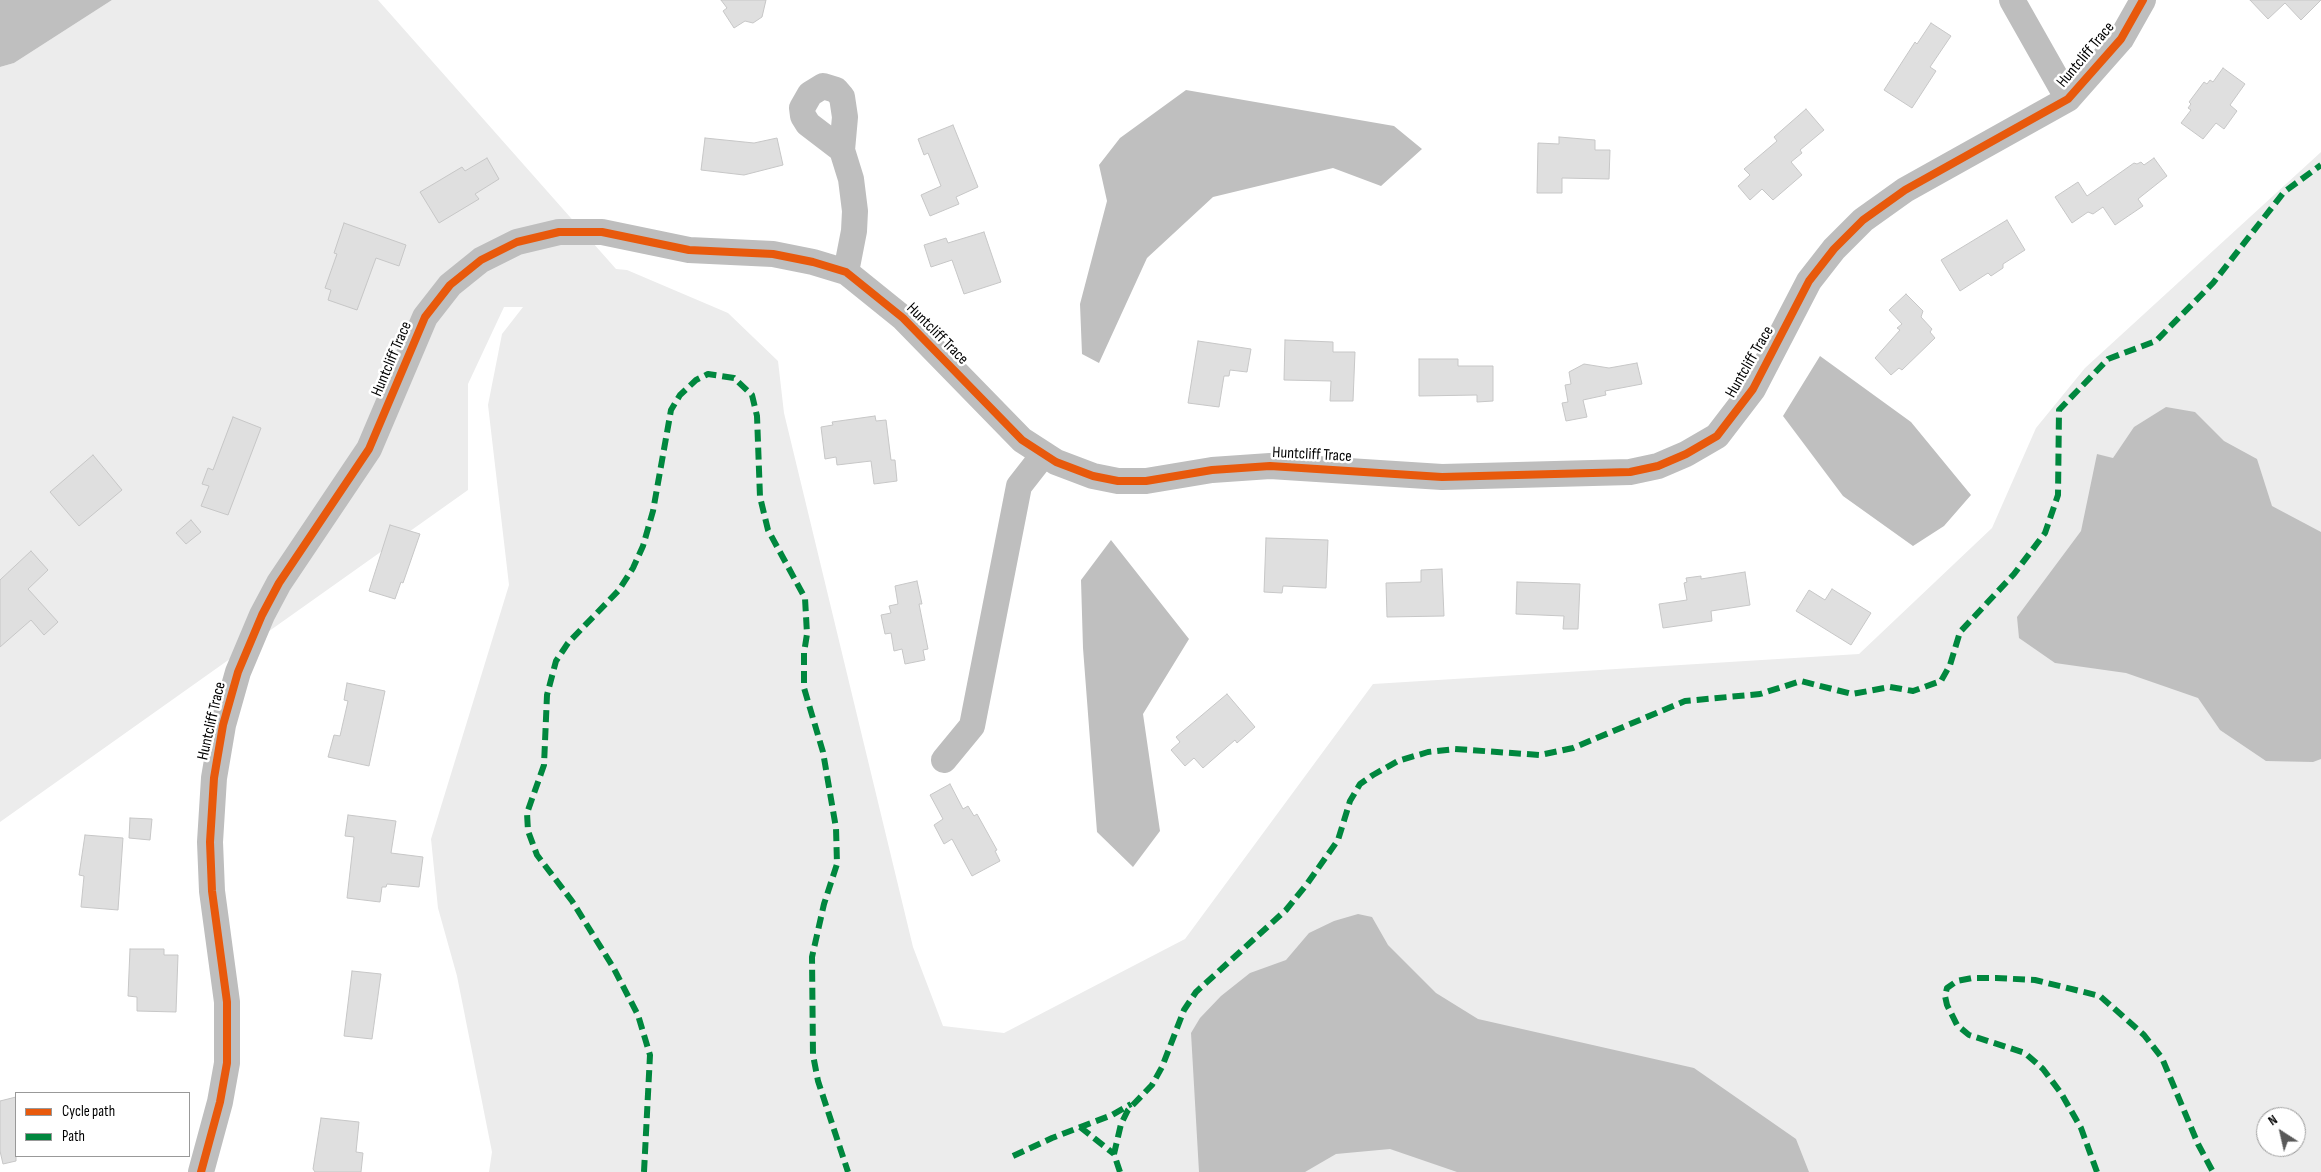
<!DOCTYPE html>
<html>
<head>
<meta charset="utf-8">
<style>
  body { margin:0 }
  #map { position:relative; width:2321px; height:1172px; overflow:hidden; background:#fff; font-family:"Sofia Sans Condensed",sans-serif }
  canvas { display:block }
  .legend { position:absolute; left:15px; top:1092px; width:175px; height:65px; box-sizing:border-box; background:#fff; border:1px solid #999; margin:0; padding:6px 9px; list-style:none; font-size:15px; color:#000 }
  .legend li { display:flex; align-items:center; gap:10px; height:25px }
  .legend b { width:25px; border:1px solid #999 }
  .north { position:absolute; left:2256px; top:1107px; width:50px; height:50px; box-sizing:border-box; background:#fff; border:1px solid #999; border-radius:50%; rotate:325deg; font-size:14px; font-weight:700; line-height:20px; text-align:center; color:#000 }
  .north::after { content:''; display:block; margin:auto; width:18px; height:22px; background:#595959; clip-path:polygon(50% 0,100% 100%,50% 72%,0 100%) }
</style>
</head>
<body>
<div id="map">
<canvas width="2321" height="1172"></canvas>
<ul class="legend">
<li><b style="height:6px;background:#e8590c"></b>Cycle path</li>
<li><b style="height:6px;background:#00873e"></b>Path</li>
</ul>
<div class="north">N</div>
</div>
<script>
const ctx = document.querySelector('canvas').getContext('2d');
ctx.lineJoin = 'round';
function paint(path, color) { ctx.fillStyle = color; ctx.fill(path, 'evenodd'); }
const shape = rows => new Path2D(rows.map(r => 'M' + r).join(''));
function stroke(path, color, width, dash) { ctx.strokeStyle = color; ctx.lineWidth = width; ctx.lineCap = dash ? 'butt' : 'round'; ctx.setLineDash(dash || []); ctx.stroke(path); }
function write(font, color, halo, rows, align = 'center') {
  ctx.font = font + ' "Sofia Sans Condensed",sans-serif'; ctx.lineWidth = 5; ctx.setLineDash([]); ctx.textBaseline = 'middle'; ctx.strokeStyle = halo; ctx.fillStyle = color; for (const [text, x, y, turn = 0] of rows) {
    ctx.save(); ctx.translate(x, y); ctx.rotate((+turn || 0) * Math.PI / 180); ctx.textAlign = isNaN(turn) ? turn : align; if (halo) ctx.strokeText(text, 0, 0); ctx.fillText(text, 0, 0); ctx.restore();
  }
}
paint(shape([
  [112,0,378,0,616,269,627,270,728,313,778,361,784,413,913,947,943,1026,1004,1033,1185,939,1373,684,1859,654,1992,528,2036,428,2085,368,2321,152,2321,1172,489,1172,492,1152,457,976,438,908,431,839,509,585,488,405,502,334,523,307,504,307,468,384,468,490,0,822,0,67,14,63],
  [2266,1117,2296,1117,2296,1147,2266,1147]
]), '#ececec');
paint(shape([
  [0,0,112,0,14,63,0,67],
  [1186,90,1394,126,1422,149,1381,186,1333,168,1213,197,1147,258,1099,363,1082,354,1080,304,1107,201,1099,165,1120,138],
  [1820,356,1911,422,1971,495,1944,526,1913,546,1843,496,1783,416],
  [2166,407,2195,412,2224,441,2257,459,2272,506,2321,532,2321,759,2313,762,2266,761,2220,730,2198,698,2126,673,2055,663,2019,638,2017,617,2081,531,2097,454,2113,458,2134,427],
  [1111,540,1189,639,1143,714,1160,831,1133,867,1097,832,1083,648,1081,580],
  [1358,914,1372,917,1388,945,1436,993,1478,1019,1694,1068,1796,1139,1809,1172,1457,1172,1390,1149,1336,1154,1305,1172,1199,1172,1191,1033,1200,1018,1221,996,1250,973,1286,960,1309,933,1334,921]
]), '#bfbfbf');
const building = shape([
  [721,0,766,0,762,17,753,23,745,21,734,28,723,11,727,8,721,0],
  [2250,0,2321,0,2301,20,2285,3,2268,19,2250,0],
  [1931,23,1951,36,1930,67,1936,71,1912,108,1884,90,1915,42,1917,44,1931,23],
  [2223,68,2245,84,2230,105,2237,111,2224,129,2216,123,2203,139,2181,123,2191,110,2188,108,2191,104,2189,102,2204,82,2207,84,2210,80,2213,82,2223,68],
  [1806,109,1824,130,1800,150,1802,153,1791,162,1802,175,1773,200,1762,189,1750,200,1738,186,1750,175,1744,169,1777,141,1774,137,1806,109],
  [953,125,978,187,956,197,959,204,930,216,921,195,941,186,928,153,924,155,918,139,953,125],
  [1559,137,1595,140,1595,150,1610,150,1609,179,1562,178,1562,193,1537,193,1538,143,1559,144,1559,137],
  [705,138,754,143,777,138,783,165,744,175,701,170,705,138],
  [487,158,499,179,475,194,479,199,439,223,420,192,462,167,465,171,487,158],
  [2154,158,2167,176,2138,199,2143,206,2115,225,2103,207,2093,214,2088,212,2072,223,2055,197,2078,182,2087,196,2134,163,2137,164,2141,162,2144,165,2154,158],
  [2007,220,2025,250,2003,264,2003,268,1991,276,1988,273,1960,291,1941,260,2007,220],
  [344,223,406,245,399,266,376,258,357,310,328,300,331,290,325,288,337,254,334,253,344,223],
  [984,232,1001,282,964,294,952,260,931,267,924,245,946,238,948,243,984,232],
  [1906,294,1923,311,1921,317,1932,329,1930,332,1935,338,1902,370,1899,368,1891,375,1875,358,1900,330,1897,328,1902,324,1889,310,1906,294],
  [1285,340,1333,342,1333,352,1355,352,1353,401,1330,401,1331,381,1284,380,1285,340],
  [1198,341,1251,349,1247,372,1230,370,1229,376,1224,376,1219,407,1188,403,1198,341],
  [1419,359,1458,359,1458,366,1493,366,1493,401,1477,402,1477,395,1419,396,1419,359],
  [1637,363,1642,384,1605,391,1606,395,1583,400,1587,417,1566,421,1562,403,1568,402,1565,385,1571,384,1569,372,1584,364,1609,368,1637,363],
  [875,416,876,421,886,420,891,460,895,460,897,481,874,484,871,461,837,465,836,457,825,459,821,427,833,425,832,422,875,416],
  [233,417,261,428,228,515,201,506,209,486,202,484,208,468,213,470,233,417],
  [93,455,122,490,79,526,50,492,93,455],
  [191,520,201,532,186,544,176,533,191,520],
  [390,525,420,534,403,583,401,582,395,599,369,591,390,525],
  [1266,538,1328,540,1326,588,1283,586,1282,593,1264,592,1266,538],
  [31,551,48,570,28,589,58,622,44,635,31,620,0,647,0,580,31,551],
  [1442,569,1444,616,1387,617,1386,583,1421,582,1421,570,1442,569],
  [1745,572,1750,605,1711,611,1712,621,1663,628,1659,604,1687,600,1684,583,1687,582,1686,578,1701,576,1701,579,1745,572],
  [917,581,922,604,919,604,928,649,923,650,925,660,905,664,902,649,894,651,891,633,885,634,881,615,891,613,889,606,898,604,895,586,917,581],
  [1517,582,1580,584,1578,629,1563,629,1564,616,1516,614,1517,582],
  [1832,589,1871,613,1851,645,1796,611,1809,590,1825,600,1832,589],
  [347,683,385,691,369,766,328,757,334,735,340,736,348,701,344,700,347,683],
  [1227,694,1255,727,1237,743,1235,740,1203,768,1194,758,1185,766,1171,750,1180,742,1176,737,1227,694],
  [950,784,963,809,968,806,974,816,977,814,997,850,995,851,1000,861,972,876,952,839,944,844,934,825,943,819,930,795,950,784],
  [348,815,396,821,391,853,423,857,419,887,387,884,386,887,382,887,380,902,347,898,354,837,345,836,348,815],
  [130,818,152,819,150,840,129,838,130,818],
  [85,835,123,838,118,910,81,907,84,876,79,875,85,835],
  [130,949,164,949,164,955,178,955,176,1012,137,1011,137,997,128,996,130,949],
  [352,971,381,974,372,1039,344,1036,352,971],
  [16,1097,16,1161,3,1164,0,1151,0,1101,16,1097],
  [321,1118,359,1122,356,1152,363,1153,361,1172,315,1172,313,1169,321,1118]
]);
paint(building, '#dfdfdf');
stroke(building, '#c7c7c7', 1);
stroke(shape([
  [2012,0,2068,99],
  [842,150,845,117,842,97,836,90,823,86,810,94,802,108,803,116,808,124,842,150,851,179,855,211,854,231,846,272],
  [944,760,972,726,1019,486,1044,454],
  [201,1172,220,1102,227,1063,227,1002,212,891,210,842,214,778,223,725,238,672,262,615,279,583,369,449,425,317,450,285,481,260,517,242,559,232,602,232,689,250,773,254,813,262,846,272,903,318,1022,440,1056,462,1093,476,1118,481,1146,481,1212,470,1270,466,1442,477,1630,472,1658,466,1686,454,1717,436,1753,389,1809,281,1834,249,1863,220,1905,190,2068,99,2121,39,2143,0]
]), '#bebebe', 26);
stroke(shape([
  [1080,1127,1114,1154],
  [1013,1156,1052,1138,1112,1115,1131,1104],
  [644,1172,650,1055,638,1015,613,967,572,901,537,855,528,831,527,813,544,765,547,695,556,661,568,643,619,590,633,568,643,546,653,511,671,410,680,395,696,380,708,374,734,378,752,395,757,416,760,497,768,530,805,598,807,634,804,653,804,688,823,752,836,828,837,864,824,904,812,957,813,1055,818,1081,848,1172],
  [1120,1172,1114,1154,1121,1124,1128,1110,1152,1085,1162,1067,1184,1010,1196,992,1286,910,1307,884,1338,840,1350,801,1360,784,1373,775,1398,761,1428,752,1455,749,1540,755,1573,748,1685,701,1760,694,1801,681,1852,694,1890,687,1913,691,1941,681,1950,665,1960,632,2014,574,2045,533,2058,495,2059,410,2108,359,2156,341,2213,283,2284,192,2321,165],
  [2097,1172,2081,1128,2061,1093,2043,1069,2025,1053,1969,1035,1957,1025,1947,1005,1945,996,1947,988,1957,981,1972,978,1996,978,2035,980,2100,996,2144,1035,2162,1058,2198,1144,2213,1172]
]), '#00873e', 6, [12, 6]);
stroke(shape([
  [201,1172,220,1102,227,1063,227,1002,212,891,210,842,214,778,223,725,238,672,262,615,279,583,369,449,425,317,450,285,481,260,517,242,559,232,602,232,689,250,773,254,813,262,846,272,903,318,1022,440,1056,462,1093,476,1118,481,1146,481,1212,470,1270,466,1442,477,1630,472,1658,466,1686,454,1717,436,1753,389,1809,281,1834,249,1863,220,1905,190,2068,99,2121,39,2143,0]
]), '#e8590c', 8);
write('16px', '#000', '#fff', [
  ["Huntcliff Trace",2086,55,-50],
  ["Huntcliff Trace",937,334,45],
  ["Huntcliff Trace",392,359,-67],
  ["Huntcliff Trace",1750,362,-60],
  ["Huntcliff Trace",1312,455,3],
  ["Huntcliff Trace",212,721,-77]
]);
</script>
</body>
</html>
